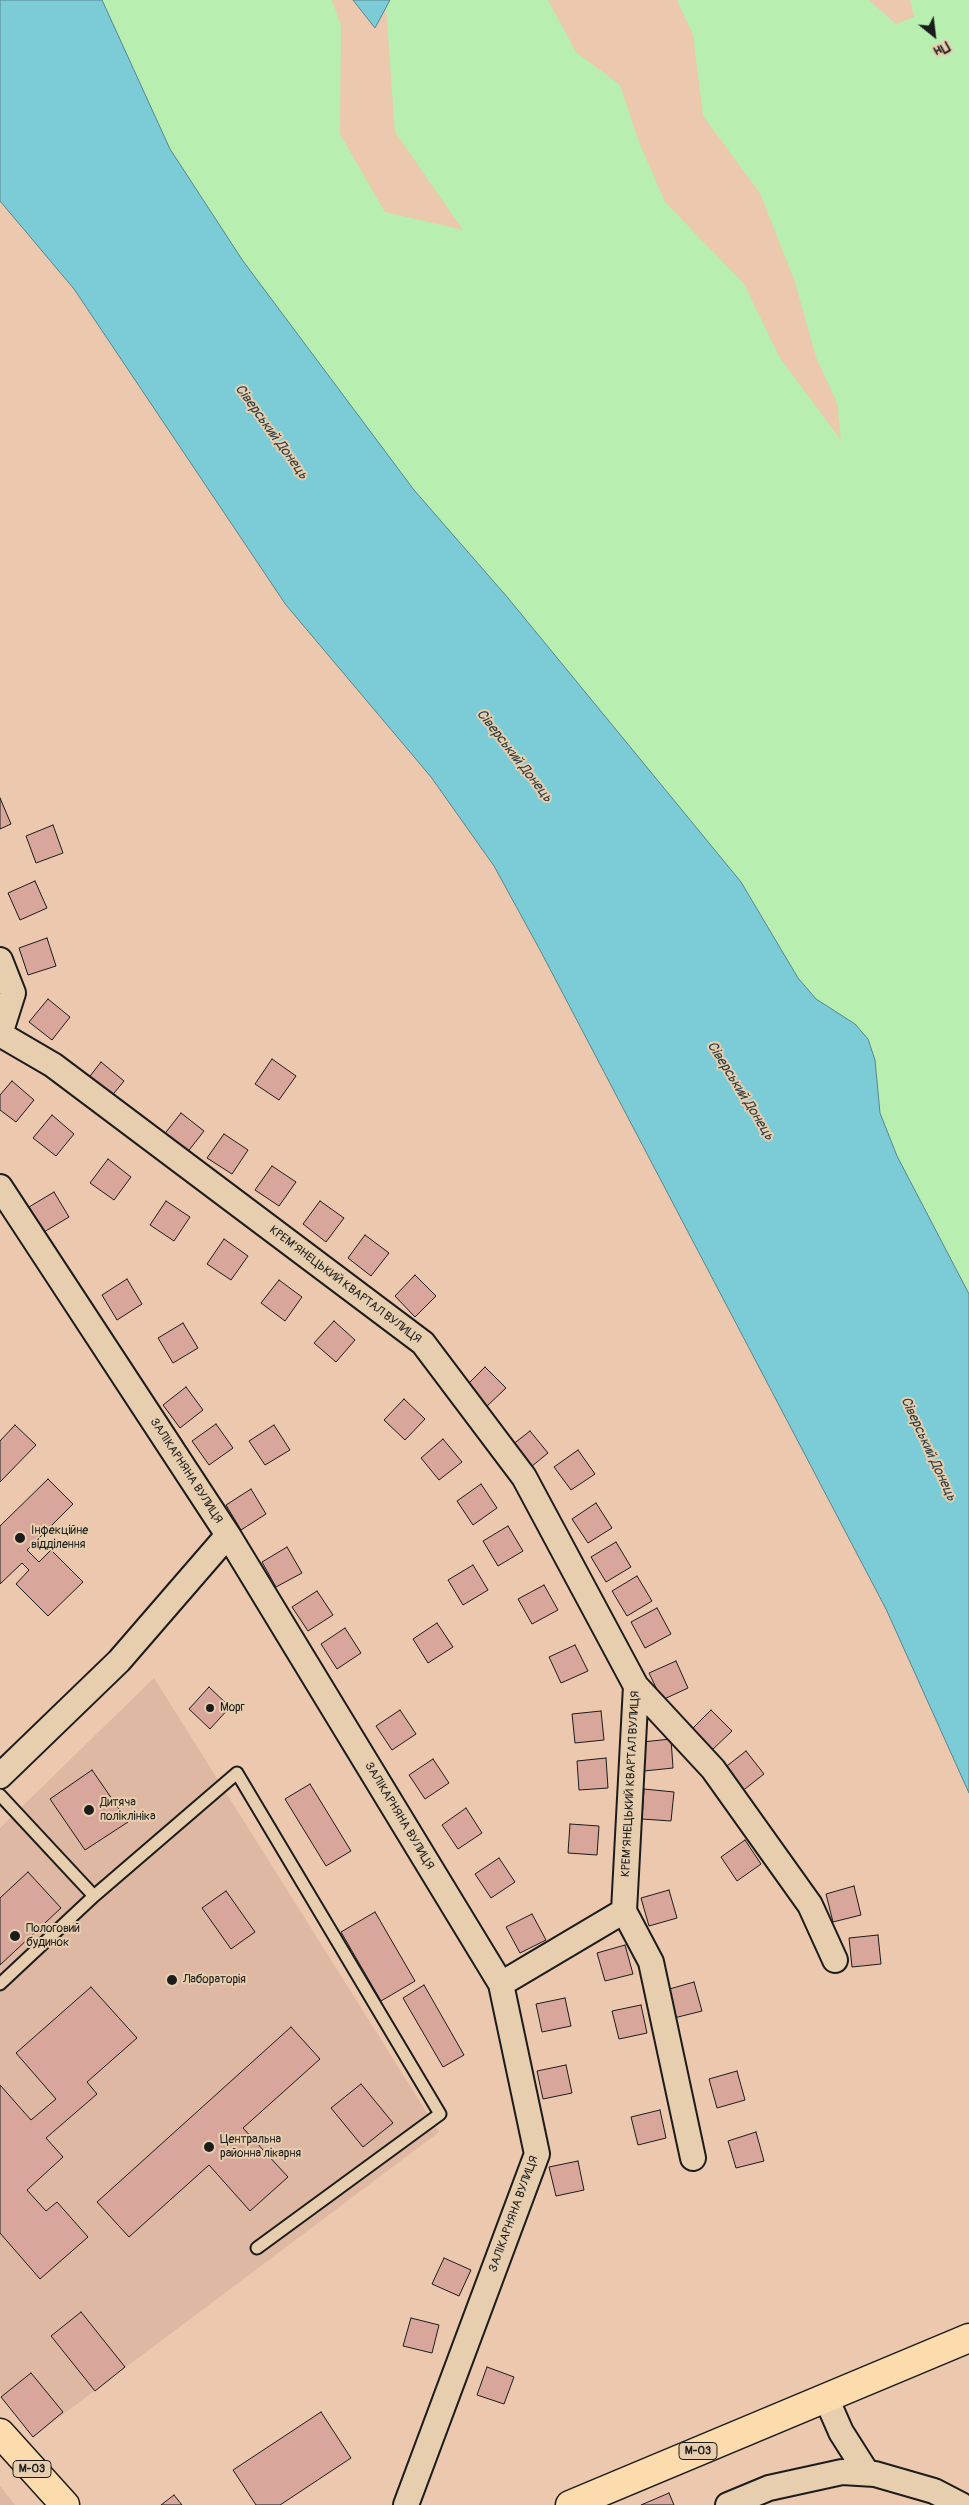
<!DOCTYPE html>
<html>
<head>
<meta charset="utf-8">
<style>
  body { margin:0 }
  #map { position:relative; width:969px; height:2505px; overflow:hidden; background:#ebc8ae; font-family:Pangolin,sans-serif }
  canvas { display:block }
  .north { position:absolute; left:909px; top:10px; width:50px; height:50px; -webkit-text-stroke:4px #e7ceaf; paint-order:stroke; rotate:151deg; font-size:14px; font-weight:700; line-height:20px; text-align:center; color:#1c1c1c }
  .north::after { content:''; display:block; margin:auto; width:18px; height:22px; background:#1c1c1c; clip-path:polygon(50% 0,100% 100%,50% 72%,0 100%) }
</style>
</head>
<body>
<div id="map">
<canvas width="969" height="2505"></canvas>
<div class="north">Пн</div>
</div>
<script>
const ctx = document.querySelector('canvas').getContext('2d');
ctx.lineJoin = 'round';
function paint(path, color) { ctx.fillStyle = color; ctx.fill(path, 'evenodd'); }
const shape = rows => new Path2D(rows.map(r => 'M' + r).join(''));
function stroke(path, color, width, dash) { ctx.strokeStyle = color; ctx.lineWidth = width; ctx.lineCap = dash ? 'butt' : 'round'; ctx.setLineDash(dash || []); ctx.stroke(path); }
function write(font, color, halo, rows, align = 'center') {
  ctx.font = font + ' Pangolin,sans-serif'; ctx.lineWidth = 4; ctx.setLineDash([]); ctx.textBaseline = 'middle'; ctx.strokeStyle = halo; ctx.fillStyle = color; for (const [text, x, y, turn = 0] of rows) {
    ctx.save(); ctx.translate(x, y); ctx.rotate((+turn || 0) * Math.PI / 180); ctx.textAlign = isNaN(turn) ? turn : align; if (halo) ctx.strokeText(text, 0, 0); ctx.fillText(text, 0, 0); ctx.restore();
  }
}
paint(shape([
  [154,1678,439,2132,33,2437,0,2393,0,1828],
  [0,2486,15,2505,0,2505]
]), '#deb8a2');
paint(shape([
  [102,0,332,0,341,25,340,134,385,212,463,230,395,132,386,8,390,0,548,0,576,52,620,85,639,142,665,202,744,284,780,358,841,440,837,403,816,357,795,282,760,193,703,116,693,35,677,0,869,0,896,24,914,17,910,0,969,0,969,1294,897,1156,880,1113,875,1060,854,1024,816,999,798,978,741,882,508,598,414,490,243,261,170,149]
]), '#b8eeb0');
const water = shape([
  [0,0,102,0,170,149,243,261,414,490,508,598,741,882,798,978,816,999,855,1024,868,1039,875,1060,880,1113,897,1156,969,1294,969,1793,886,1609,540,950,494,866,431,777,286,605,74,289,0,201,0,0],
  [353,0,390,0,375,28,353,0]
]);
paint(water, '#7cccd8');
stroke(water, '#56868d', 1);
const building = shape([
  [0,798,11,824,0,829,0,798],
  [53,825,63,853,36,863,26,836,53,825],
  [35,881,47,908,20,920,8,893,35,881],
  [47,938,56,966,28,975,19,948,47,938],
  [48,999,70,1017,52,1040,29,1022,48,999],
  [272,1059,296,1076,279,1100,255,1084,272,1059],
  [101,1062,124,1081,105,1104,83,1085,101,1062],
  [12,1081,34,1100,16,1122,0,1110,0,1095,12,1081],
  [181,1113,204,1131,186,1154,163,1136,181,1113],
  [52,1115,74,1134,56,1156,33,1138,52,1115],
  [224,1134,248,1150,232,1174,207,1158,224,1134],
  [108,1159,131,1177,114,1200,90,1183,108,1159],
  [272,1166,296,1182,279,1206,255,1190,272,1166],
  [54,1192,69,1217,44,1232,29,1207,54,1192],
  [166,1201,190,1217,174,1241,150,1225,166,1201],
  [320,1201,344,1218,326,1242,303,1224,320,1201],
  [365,1235,389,1253,371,1276,348,1258,365,1235],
  [224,1239,248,1256,231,1280,207,1264,224,1239],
  [415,1275,436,1296,415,1317,395,1296,415,1275],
  [127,1279,142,1304,117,1320,102,1295,127,1279],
  [279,1280,302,1297,285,1321,261,1303,279,1280],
  [334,1321,355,1340,336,1362,314,1343,334,1321],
  [183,1323,198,1348,173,1363,158,1338,183,1323],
  [485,1367,506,1388,485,1408,464,1388,485,1367],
  [186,1387,203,1410,180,1428,163,1405,186,1387],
  [404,1399,425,1419,405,1440,384,1420,404,1399],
  [216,1424,233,1448,209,1465,192,1441,216,1424],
  [15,1425,36,1445,0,1482,0,1441,15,1425],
  [274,1425,290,1450,265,1465,249,1441,274,1425],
  [530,1431,548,1453,526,1471,507,1449,530,1431],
  [443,1439,462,1462,439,1480,421,1458,443,1439],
  [578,1450,595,1474,571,1490,554,1467,578,1450],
  [48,1479,73,1504,27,1550,39,1562,51,1550,83,1582,48,1616,16,1584,29,1570,22,1563,0,1584,0,1526,48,1479],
  [481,1484,497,1508,473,1525,457,1501,481,1484],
  [251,1489,266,1514,241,1530,226,1505,251,1489],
  [596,1503,612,1528,588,1543,572,1519,596,1503],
  [508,1526,523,1551,498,1566,483,1541,508,1526],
  [616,1542,631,1567,606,1582,591,1557,616,1542],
  [287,1547,302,1573,276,1587,262,1562,287,1547],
  [473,1565,488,1590,463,1605,448,1580,473,1565],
  [637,1576,652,1601,627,1616,612,1591,637,1576],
  [544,1585,558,1610,532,1624,518,1599,544,1585],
  [317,1591,333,1615,308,1631,292,1607,317,1591],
  [657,1608,671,1634,645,1648,631,1622,657,1608],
  [437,1623,453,1647,428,1663,413,1639,437,1623],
  [345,1628,361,1653,337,1669,321,1644,345,1628],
  [575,1645,588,1671,561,1683,549,1657,575,1645],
  [676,1661,688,1688,662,1700,649,1673,676,1661],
  [209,1687,230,1707,210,1729,189,1709,209,1687],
  [400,1710,416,1734,392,1750,376,1726,400,1710],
  [711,1710,732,1731,711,1751,690,1731,711,1710],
  [601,1711,604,1740,575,1743,572,1714,601,1711],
  [671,1739,673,1768,644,1771,642,1742,671,1739],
  [746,1751,764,1774,741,1792,723,1769,746,1751],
  [606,1758,608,1788,579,1790,577,1761,606,1758],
  [433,1759,449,1783,425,1799,409,1775,433,1759],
  [92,1770,128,1822,85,1850,50,1799,92,1770],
  [310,1784,351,1851,326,1866,285,1799,310,1784],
  [644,1789,674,1792,671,1821,642,1819,644,1789],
  [466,1808,482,1833,458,1849,442,1825,466,1808],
  [570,1824,599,1826,597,1855,568,1853,570,1824],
  [745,1840,761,1864,737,1881,721,1857,745,1840],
  [499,1858,515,1882,491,1898,475,1874,499,1858],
  [28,1872,61,1908,0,1965,0,1898,28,1872],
  [854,1886,861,1915,833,1922,826,1894,854,1886],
  [669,1890,677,1918,649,1926,641,1898,669,1890],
  [226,1891,255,1932,231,1949,202,1908,226,1891],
  [375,1912,415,1981,381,2001,341,1932,375,1912],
  [532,1914,546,1940,520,1953,506,1927,532,1914],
  [878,1935,881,1964,852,1967,849,1938,878,1935],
  [625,1945,633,1974,605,1981,597,1953,625,1945],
  [694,1982,702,2011,674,2018,666,1990,694,1982],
  [424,1985,464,2055,443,2067,403,1998,424,1985],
  [91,1987,137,2038,87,2082,97,2094,46,2138,63,2157,27,2190,46,2211,57,2202,88,2237,40,2279,0,2233,0,2085,31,2120,56,2099,16,2053,91,1987],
  [565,1998,571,2026,542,2032,536,2004,565,1998],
  [641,2005,647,2033,619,2039,612,2011,641,2005],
  [291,2027,320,2059,243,2128,288,2177,250,2211,209,2165,129,2237,97,2202,291,2027],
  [566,2065,572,2093,543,2099,537,2071,566,2065],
  [737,2071,745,2100,717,2108,709,2079,737,2071],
  [361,2084,393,2123,363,2147,331,2108,361,2084],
  [660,2110,666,2138,638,2145,631,2117,660,2110],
  [756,2132,764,2161,736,2168,728,2141,756,2132],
  [578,2161,584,2190,556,2196,549,2167,578,2161],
  [444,2258,471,2270,459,2296,432,2284,444,2258],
  [81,2312,125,2367,95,2391,51,2336,81,2312],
  [411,2318,439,2325,432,2353,403,2346,411,2318],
  [487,2367,514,2377,504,2404,477,2395,487,2367],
  [31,2373,63,2412,33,2437,1,2397,31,2373],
  [321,2412,351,2458,280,2505,256,2505,233,2470,321,2412],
  [669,2493,674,2505,641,2505,669,2493],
  [174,2495,182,2505,161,2505,174,2495]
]);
paint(building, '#d9a69b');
stroke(building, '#1c1c1c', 1);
const lane = shape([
  [0,1795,94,1896,0,1984],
  [94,1896,237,1773,440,2114,257,2248]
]);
const street = shape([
  [0,960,13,993,0,1034],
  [0,1034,53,1065,423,1343,524,1477,636,1686,624,1911,501,1984],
  [0,1187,228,1535,501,1984,537,2154,406,2505],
  [636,1686,713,1769,810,1905,835,1960],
  [0,1776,119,1661,228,1535],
  [624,1911,651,1962,693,2158],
  [827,2400,841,2432,867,2473],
  [728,2505,769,2488,842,2472,875,2474,934,2491,961,2505]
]);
const highway = shape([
  [0,2433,65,2505],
  [570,2505,969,2338]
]);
stroke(lane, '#1c1c1c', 15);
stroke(street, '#1c1c1c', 28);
stroke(highway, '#1c1c1c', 31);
stroke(lane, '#e7ceaf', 11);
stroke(street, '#e7ceaf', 24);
stroke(highway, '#fcdcac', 28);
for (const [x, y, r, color] of [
  [20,1538,6,"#1c1c1c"],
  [210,1708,5,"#1c1c1c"],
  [89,1810,6,"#1c1c1c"],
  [15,1936,6,"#1c1c1c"],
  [172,1980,6,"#1c1c1c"],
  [209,2147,6,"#1c1c1c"]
]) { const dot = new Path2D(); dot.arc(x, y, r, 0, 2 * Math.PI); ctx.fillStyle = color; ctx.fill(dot); stroke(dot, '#e7ceaf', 2); }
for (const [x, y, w] of [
  [698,2451,38],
  [32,2469,38]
]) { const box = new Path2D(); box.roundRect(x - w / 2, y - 8.5, w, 17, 4); ctx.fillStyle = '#e7ceaf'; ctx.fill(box); stroke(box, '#1c1c1c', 1); }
write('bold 11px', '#1c1c1c', null, [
  ["М-03",698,2451],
  ["М-03",32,2469]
]);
write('12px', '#1c1c1c', '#e7ceaf', [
  ["КРЕМ’ЯНЕЦЬКИЙ КВАРТАЛ ВУЛИЦЯ",345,1285,37],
  ["ЗАЛІКАРНЯНА ВУЛИЦЯ",186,1471,57],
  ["КРЕМ’ЯНЕЦЬКИЙ КВАРТАЛ ВУЛИЦЯ",631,1784,-87],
  ["ЗАЛІКАРНЯНА ВУЛИЦЯ",399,1816,59],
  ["ЗАЛІКАРНЯНА ВУЛИЦЯ",514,2214,-70]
]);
write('12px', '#1c1c1c', '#e7ceaf', [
  ["Інфекційне",31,1531],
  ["відділення",31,1545],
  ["Морг",220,1708],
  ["Дитяча",100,1803],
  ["поліклініка",100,1817],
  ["Пологовий",26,1929],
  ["будинок",26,1943],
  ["Лабораторія",183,1980],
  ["Центральна",220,2140],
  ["районна лікарня",220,2154]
], 'left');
write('italic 14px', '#2f3f42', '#e7ceaf', [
  ["Сіверський Донець",271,432,54],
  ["Сіверський Донець",514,756,52],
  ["Сіверський Донець",740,1091,58],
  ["Сіверський Донець",928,1449,65]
]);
</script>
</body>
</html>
